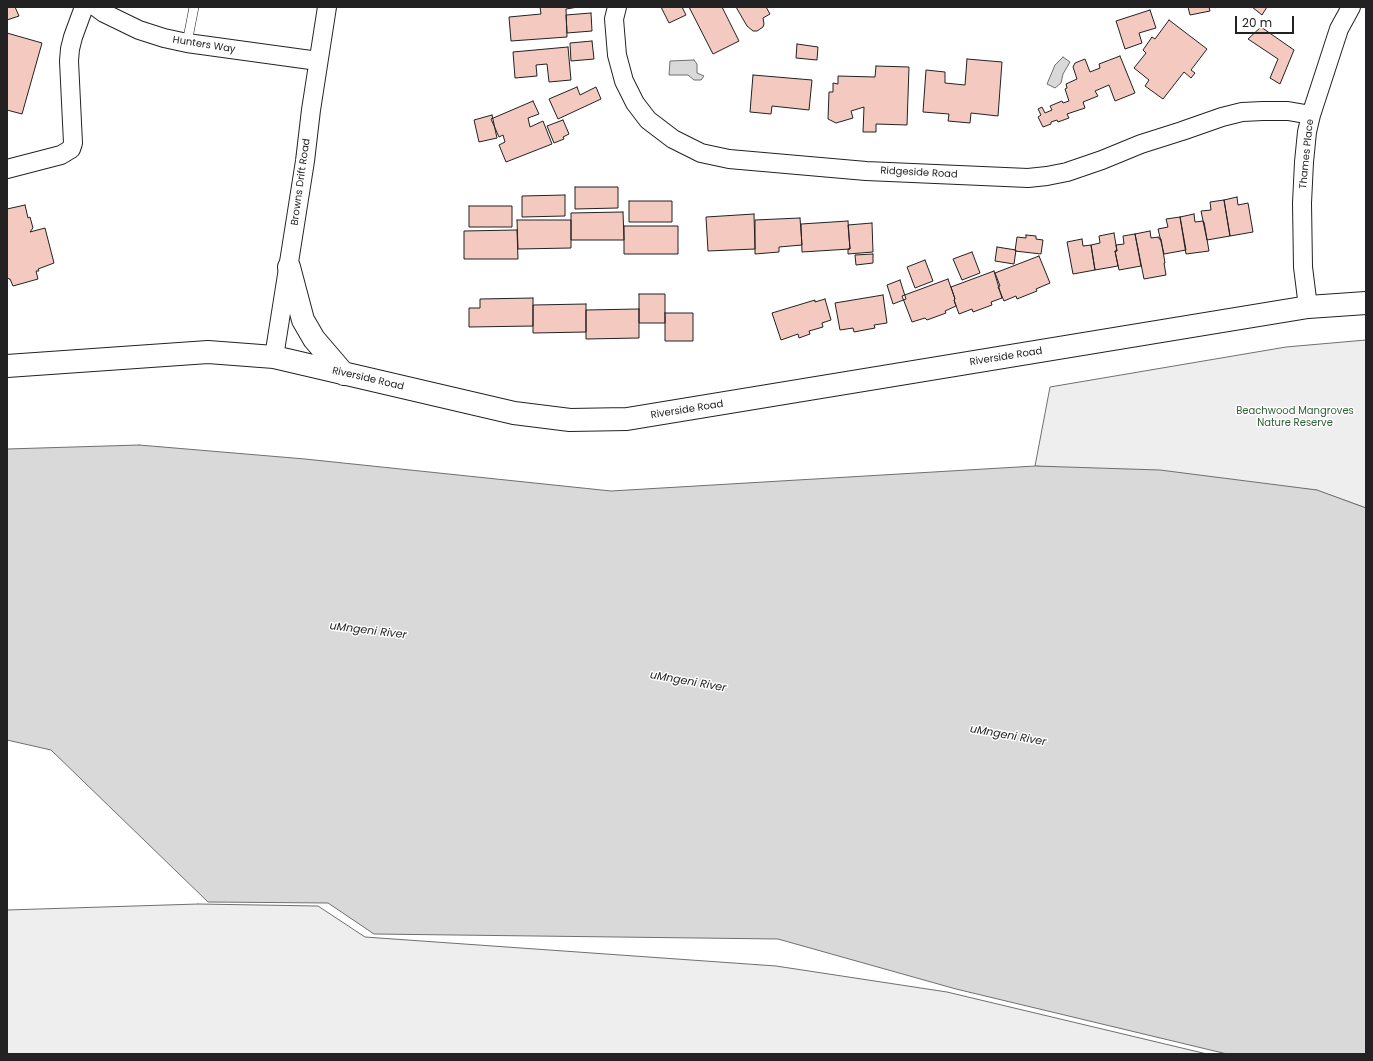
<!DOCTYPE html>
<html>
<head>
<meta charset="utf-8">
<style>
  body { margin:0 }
  #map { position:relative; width:1373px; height:1061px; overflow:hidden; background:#fff; font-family:Poppins,sans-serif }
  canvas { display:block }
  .frame { position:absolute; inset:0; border:8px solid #222; pointer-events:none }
  .scale { position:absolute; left:1235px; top:16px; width:59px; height:18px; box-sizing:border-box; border:2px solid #222; border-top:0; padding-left:5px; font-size:12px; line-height:14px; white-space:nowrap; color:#222; -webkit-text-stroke:3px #fff; paint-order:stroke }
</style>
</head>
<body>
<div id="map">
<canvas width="1373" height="1061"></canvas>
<div class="frame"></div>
<div class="scale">20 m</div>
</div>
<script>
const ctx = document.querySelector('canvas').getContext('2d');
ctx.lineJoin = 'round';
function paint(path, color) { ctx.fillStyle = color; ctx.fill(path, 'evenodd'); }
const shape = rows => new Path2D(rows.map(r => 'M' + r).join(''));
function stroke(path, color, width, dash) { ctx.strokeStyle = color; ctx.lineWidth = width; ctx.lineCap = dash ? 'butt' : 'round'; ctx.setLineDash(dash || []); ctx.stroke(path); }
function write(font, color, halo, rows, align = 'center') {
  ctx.font = font + ' Poppins,sans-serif'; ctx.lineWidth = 3; ctx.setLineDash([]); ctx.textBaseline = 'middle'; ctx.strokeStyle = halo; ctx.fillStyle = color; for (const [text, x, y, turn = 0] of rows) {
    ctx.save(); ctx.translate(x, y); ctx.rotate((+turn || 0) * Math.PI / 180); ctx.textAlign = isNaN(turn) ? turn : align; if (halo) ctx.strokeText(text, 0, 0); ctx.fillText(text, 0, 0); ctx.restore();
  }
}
const green = shape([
  [1366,340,1366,508,1316,490,1035,466,1050,387,1286,347,1366,340],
  [198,904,318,906,365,937,776,966,947,992,1207,1054,7,1054,7,910,198,904]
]);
paint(green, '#eee');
stroke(green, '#6f6f6f', 1);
const water = shape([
  [1063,57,1070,62,1063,74,1061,83,1055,88,1047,84,1055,65,1063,57],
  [694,60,697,64,697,73,704,76,701,80,694,80,688,75,669,75,670,61,694,60],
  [139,445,305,459,611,491,1035,466,1160,470,1317,490,1366,508,1366,1054,1227,1054,956,989,778,939,374,934,328,903,208,902,51,750,7,740,7,449,139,445]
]);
paint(water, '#d9d9d9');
stroke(water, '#6f6f6f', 1);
const building = shape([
  [7,7,15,7,19,16,7,20,7,7],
  [540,7,578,7,566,9,567,37,511,41,509,17,541,14,540,7],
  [661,7,682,7,686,15,669,23,661,7],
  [689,7,722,7,739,41,713,54,689,7],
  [736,7,766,7,770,14,763,18,764,24,763,27,757,31,753,31,747,26,736,7],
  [1188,7,1209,7,1210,11,1190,15,1188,7],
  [1252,7,1267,7,1262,15,1252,7],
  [1150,10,1156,28,1139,33,1142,43,1125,49,1116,21,1150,10],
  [591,13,592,31,567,33,566,15,591,13],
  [1169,20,1207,49,1191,70,1195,73,1191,78,1184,72,1163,99,1145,86,1149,80,1134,68,1146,53,1143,50,1152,37,1155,39,1169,20],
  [1261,27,1294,50,1280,84,1270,78,1278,59,1248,39,1261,27],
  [7,33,42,43,22,114,7,110,7,33],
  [592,41,594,59,571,61,570,43,592,41],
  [797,44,818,47,817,60,796,58,797,44],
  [568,47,571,80,549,82,547,64,536,65,537,76,515,78,513,52,568,47],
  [1120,56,1135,93,1115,101,1109,85,1095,91,1098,96,1083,102,1085,108,1067,114,1069,118,1058,122,1057,120,1051,122,1051,124,1043,127,1038,117,1041,115,1038,109,1042,107,1045,113,1052,110,1050,106,1062,101,1063,103,1069,101,1065,89,1067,88,1066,84,1077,79,1073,67,1075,63,1085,59,1090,72,1100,68,1099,64,1120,56],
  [967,59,1002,62,998,116,971,113,970,123,948,121,949,114,923,112,926,70,945,72,945,83,965,85,967,59],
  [876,66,909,67,907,125,876,124,876,132,863,132,864,107,851,111,853,118,836,123,828,119,829,92,833,92,833,83,838,84,838,76,875,77,876,66],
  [753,75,812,80,809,110,772,106,771,114,750,112,753,75],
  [577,87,580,95,596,87,601,99,558,119,549,99,577,87],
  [533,101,539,114,528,118,530,127,543,121,552,144,506,162,499,145,505,142,503,135,499,137,491,119,533,101],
  [492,115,497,138,479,142,474,120,492,115],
  [563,120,569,134,563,137,564,139,554,143,547,126,563,120],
  [575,187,618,187,618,208,575,209,575,187],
  [565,195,565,216,522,217,522,196,565,195],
  [1237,197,1238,205,1248,203,1253,232,1230,236,1224,200,1237,197],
  [1224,200,1230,236,1207,240,1201,211,1211,210,1210,202,1224,200],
  [629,201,672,201,672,222,629,222,629,201],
  [25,205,28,218,30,217,33,228,30,232,45,228,54,263,38,269,39,271,36,271,38,279,13,286,10,279,9,279,7,277,7,209,25,205],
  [469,206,512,206,512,227,469,227,469,206],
  [623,212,624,240,571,240,571,213,623,212],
  [754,214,755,249,708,251,706,217,754,214],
  [1194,214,1195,222,1203,221,1203,222,1204,222,1209,251,1186,254,1180,217,1194,214],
  [1180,217,1186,250,1164,254,1158,229,1168,227,1166,219,1180,217],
  [800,218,802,245,779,247,779,252,755,254,755,220,800,218],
  [517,220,571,220,571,248,518,249,517,220],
  [848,221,850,249,802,252,801,224,848,221],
  [872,223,873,252,848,254,848,249,850,249,848,225,872,223],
  [624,226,678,226,678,254,624,254,624,226],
  [517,230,518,259,464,259,464,231,517,230],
  [1150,231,1151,238,1159,237,1159,239,1161,239,1165,263,1164,263,1166,275,1144,279,1135,234,1150,231],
  [1114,233,1117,251,1115,251,1118,266,1095,270,1091,245,1100,243,1099,236,1114,233],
  [1135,234,1141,266,1119,270,1115,251,1117,251,1116,245,1124,244,1123,236,1135,234],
  [1026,235,1036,236,1036,239,1043,240,1041,254,1015,251,1017,237,1026,238,1026,235],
  [1082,239,1083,246,1091,245,1095,270,1073,274,1067,242,1082,239],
  [997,247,1016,250,1014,264,995,261,997,247],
  [972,252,980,273,962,280,953,259,972,252],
  [873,254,873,263,856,265,855,255,873,254],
  [1039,256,1050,283,1036,289,1037,291,1017,299,1016,296,1004,301,998,287,1000,286,995,273,1039,256],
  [925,260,933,281,915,288,907,267,925,260],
  [994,271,1002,298,991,302,992,305,973,312,972,309,959,314,954,300,955,299,951,287,994,271],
  [948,279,955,299,954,300,956,306,945,311,946,313,927,320,925,318,912,322,902,296,948,279],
  [900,280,906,299,893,304,887,285,900,280],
  [639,294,665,294,665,323,639,323,639,294],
  [883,295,887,323,874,325,875,328,854,332,853,328,840,330,835,303,883,295],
  [533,298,533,326,469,327,469,308,480,308,480,299,533,298],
  [825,299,831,320,822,323,823,327,809,331,810,334,799,338,798,334,781,340,772,313,815,300,815,302,825,299],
  [586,304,586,332,533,333,533,305,586,304],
  [639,309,639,338,586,339,586,310,639,309],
  [665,313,693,313,693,341,665,341,665,313]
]);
paint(building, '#f3c9c0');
stroke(building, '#222', 1);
const lane = shape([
  [187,43,194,7]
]);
const street = shape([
  [96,7,104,13,139,30,164,38,187,43,318,61],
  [617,7,614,19,617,55,624,81,635,103,648,120,673,139,701,153,729,159,866,171,1028,178,1047,176,1067,172,1102,160,1141,144,1182,131,1222,117,1242,112,1263,111,1288,111,1311,115],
  [7,169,61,155,71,149,73,143,69,61,70,49,73,37,84,7],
  [1308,307,1303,267,1302,203,1304,162,1307,132,1311,115,1339,29,1351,7],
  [274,357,305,161,311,110,327,7]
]);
const secondary = shape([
  [289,267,303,320,314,339,344,374],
  [7,366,208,352,274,357,514,413,570,420,627,419,1308,307,1366,303]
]);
stroke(lane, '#222', 10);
stroke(street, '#222', 20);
stroke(secondary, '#222', 24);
stroke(lane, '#fff', 9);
stroke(street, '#fff', 18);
stroke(secondary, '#fff', 22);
write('10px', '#222', '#fff', [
  ["Hunters Way",204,45,9],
  ["Thames Place",1307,154,-84],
  ["Ridgeside Road",919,173,3],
  ["Browns Drift Road",301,182,-82],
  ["Riverside Road",1006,357,-9],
  ["Riverside Road",368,379,13],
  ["Riverside Road",687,410,-9]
]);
write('10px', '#2f5e38', '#fff', [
  ["Beachwood Mangroves",1295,411],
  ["Nature Reserve",1295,423]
]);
write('italic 11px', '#222', '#fff', [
  ["uMngeni River",368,631,7],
  ["uMngeni River",688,682,10],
  ["uMngeni River",1008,736,10]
]);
</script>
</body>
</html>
